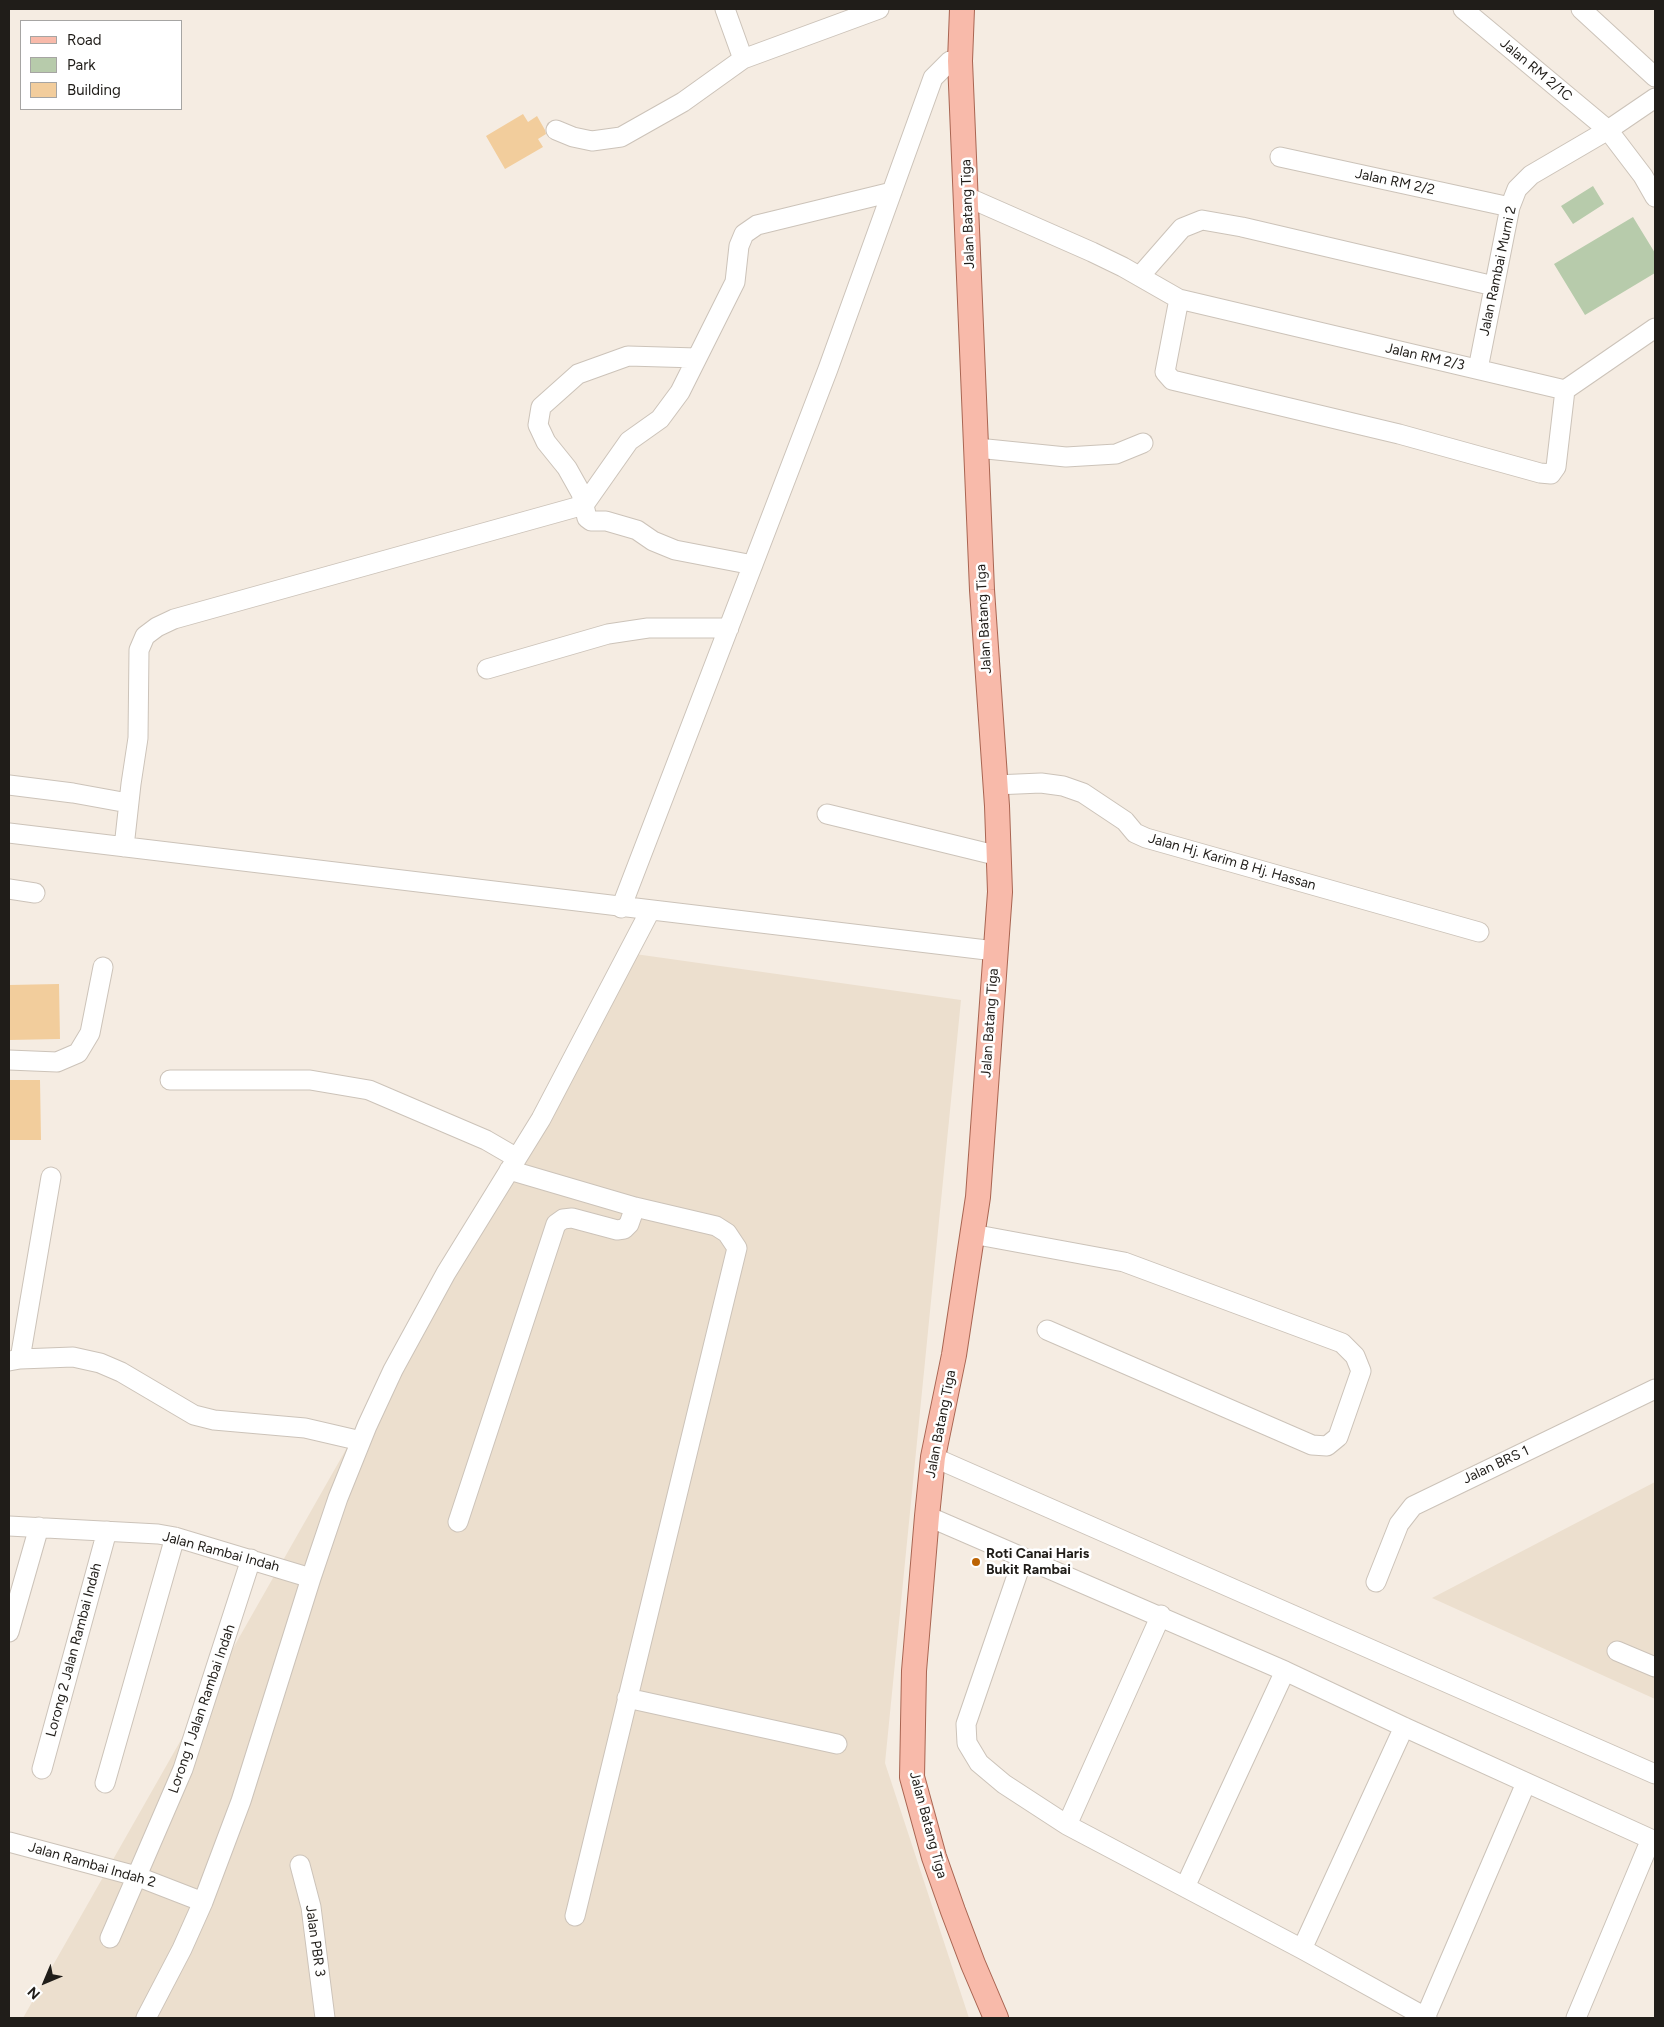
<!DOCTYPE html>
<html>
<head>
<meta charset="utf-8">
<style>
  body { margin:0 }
  #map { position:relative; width:1664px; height:2027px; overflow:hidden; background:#f5ece2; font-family:Figtree,sans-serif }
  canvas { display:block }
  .frame { position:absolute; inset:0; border:10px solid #201d19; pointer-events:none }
  .legend { position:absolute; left:20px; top:20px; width:162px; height:90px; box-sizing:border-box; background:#fff; border:1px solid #a6a5a3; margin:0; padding:6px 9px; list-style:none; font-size:15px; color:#201d19 }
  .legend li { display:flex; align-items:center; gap:10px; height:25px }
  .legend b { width:25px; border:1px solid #a6a5a3 }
  .north { position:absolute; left:20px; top:1957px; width:50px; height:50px; -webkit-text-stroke:4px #fff; paint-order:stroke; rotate:225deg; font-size:14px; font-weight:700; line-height:20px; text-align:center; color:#201d19 }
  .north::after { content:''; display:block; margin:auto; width:18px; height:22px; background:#201d19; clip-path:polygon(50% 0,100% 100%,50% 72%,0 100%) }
</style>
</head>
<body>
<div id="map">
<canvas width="1664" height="2027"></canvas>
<div class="frame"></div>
<ul class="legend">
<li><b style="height:6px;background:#f8baaa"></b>Road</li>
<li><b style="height:14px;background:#b7cbab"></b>Park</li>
<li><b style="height:14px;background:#f2cd9c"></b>Building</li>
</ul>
<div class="north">N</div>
</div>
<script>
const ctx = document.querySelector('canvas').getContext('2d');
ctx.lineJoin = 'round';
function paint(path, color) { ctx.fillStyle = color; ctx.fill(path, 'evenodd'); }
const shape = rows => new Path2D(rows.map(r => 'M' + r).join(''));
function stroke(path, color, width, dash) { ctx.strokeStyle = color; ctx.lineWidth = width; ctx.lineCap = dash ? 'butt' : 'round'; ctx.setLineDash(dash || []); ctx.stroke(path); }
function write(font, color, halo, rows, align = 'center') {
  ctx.font = font + ' Figtree,sans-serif'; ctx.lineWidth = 5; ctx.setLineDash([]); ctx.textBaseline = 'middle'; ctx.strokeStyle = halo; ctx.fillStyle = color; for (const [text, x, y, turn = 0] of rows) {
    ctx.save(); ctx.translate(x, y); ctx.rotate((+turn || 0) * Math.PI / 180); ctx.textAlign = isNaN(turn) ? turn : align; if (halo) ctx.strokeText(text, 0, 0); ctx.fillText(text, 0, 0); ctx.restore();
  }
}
paint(shape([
  [628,953,961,1000,885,1763,969,2018,23,2018],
  [1655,1482,1655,1699,1432,1598]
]), '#ecdfce');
paint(shape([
  [1593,186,1604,204,1573,224,1561,206],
  [1633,217,1655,253,1655,273,1585,315,1554,264]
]), '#b7cbab');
paint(shape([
  [523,114,528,122,537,116,545,130,546,134,538,139,543,147,505,169,486,136],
  [59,984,60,1039,9,1040,9,985],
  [9,1080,40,1080,41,1140,9,1140]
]), '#f2cd9c');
const minor = shape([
  [725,9,743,59],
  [1463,9,1608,130,1643,176,1655,197],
  [1581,9,1655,77],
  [556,130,573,137,592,141,621,137,683,102,743,59,879,9],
  [1280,157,1510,207],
  [967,197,1092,252,1123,267,1179,299,1565,390,1655,328],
  [1140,276,1182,228,1202,220,1242,227,1494,286],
  [1179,299,1165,372,1172,380,1399,434,1540,473,1551,474,1556,467,1565,390],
  [697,358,628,356,578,374,541,407,538,425,546,442,567,468,581,493,587,518,591,521,606,521,637,530,653,541,675,550,753,565],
  [1478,369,1510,207,1517,189,1531,175,1608,130,1655,98],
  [977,448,1066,457,1116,454,1143,443],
  [487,669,608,634,648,628,729,628],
  [9,785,73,793,128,803],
  [995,785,1041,783,1063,786,1083,793,1125,821,1135,833,1146,838,1479,932],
  [827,814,999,856],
  [9,833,995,951],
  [124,847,131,784,138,738,139,650,145,636,157,627,174,619,584,505,629,441,660,419,680,392,735,282,739,246,744,234,757,225,892,192],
  [9,889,35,893],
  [621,908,828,369,933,78,950,61,960,61],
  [9,1060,57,1062,78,1053,90,1033,103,967],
  [170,1080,310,1080,369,1090,486,1140,517,1158],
  [509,1170,635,1207,716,1226,727,1233,737,1248,575,1916],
  [972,1234,1124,1262,1342,1343,1355,1356,1361,1371,1338,1437,1327,1446,1312,1445,1047,1330],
  [20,1359,51,1177],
  [9,1361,20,1359,73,1357,100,1363,121,1372,194,1415,214,1420,305,1428,361,1441],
  [933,1457,1655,1774],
  [927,1516,1285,1671,1404,1727,1655,1841],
  [458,1522,556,1224,563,1219,572,1218,617,1230,624,1229,629,1224,635,1207],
  [9,1526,158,1534,175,1537,311,1578],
  [1023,1558,966,1724,967,1743,979,1763,1004,1784,1067,1825,1302,1949,1427,2018],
  [1376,1582,1399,1524,1413,1506,1655,1389],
  [9,1632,39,1527],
  [1617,1651,1655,1667],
  [627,1698,837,1744],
  [42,1769,107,1531],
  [105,1783,175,1537],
  [1067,1825,1161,1615],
  [9,1842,136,1876,203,1902],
  [300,1865,311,1907,325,2018],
  [1185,1887,1285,1671],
  [110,1938,183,1769,251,1559],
  [1302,1949,1404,1727],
  [146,2018,182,1949,203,1902,241,1801,311,1578,338,1498,367,1426,393,1370,446,1273,541,1119,650,911],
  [1425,2018,1526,1783],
  [1576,2018,1651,1839]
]);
const major = shape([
  [962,9,960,61,982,590,997,806,1000,892,978,1197,954,1355,933,1457,927,1516,914,1671,912,1777,934,1857,953,1911,973,1964,996,2018]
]);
stroke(minor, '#ccc3b9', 21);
stroke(major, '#a96552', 26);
stroke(minor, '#fff', 19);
stroke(major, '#f8baaa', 24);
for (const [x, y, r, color] of [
  [976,1562,5,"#bc6303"]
]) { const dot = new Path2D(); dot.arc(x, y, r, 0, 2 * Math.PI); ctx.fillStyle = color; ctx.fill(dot); stroke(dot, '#fff', 2); }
write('14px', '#201d19', '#fff', [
  ["Jalan RM 2/1C",1536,70,40],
  ["Jalan RM 2/2",1395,182,12],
  ["Jalan Batang Tiga",968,214,-92],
  ["Jalan Rambai Murni 2",1498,271,-78],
  ["Jalan RM 2/3",1425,357,13],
  ["Jalan Batang Tiga",984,619,-93],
  ["Jalan Hj. Karim B Hj. Hassan",1232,862,16],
  ["Jalan Batang Tiga",990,1023,-86],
  ["Jalan Batang Tiga",941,1424,-79],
  ["Jalan BRS 1",1496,1465,-25],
  ["Jalan Rambai Indah",221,1552,15],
  ["Lorong 2 Jalan Rambai Indah",74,1650,-75],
  ["Lorong 1 Jalan Rambai Indah",202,1709,-71],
  ["Jalan Batang Tiga",928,1825,75],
  ["Jalan Rambai Indah 2",92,1865,16],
  ["Jalan PBR 3",315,1941,82]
]);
write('bold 14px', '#201d19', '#fff', [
  ["Roti Canai Haris",986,1554],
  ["Bukit Rambai",986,1570]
], 'left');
</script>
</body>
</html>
